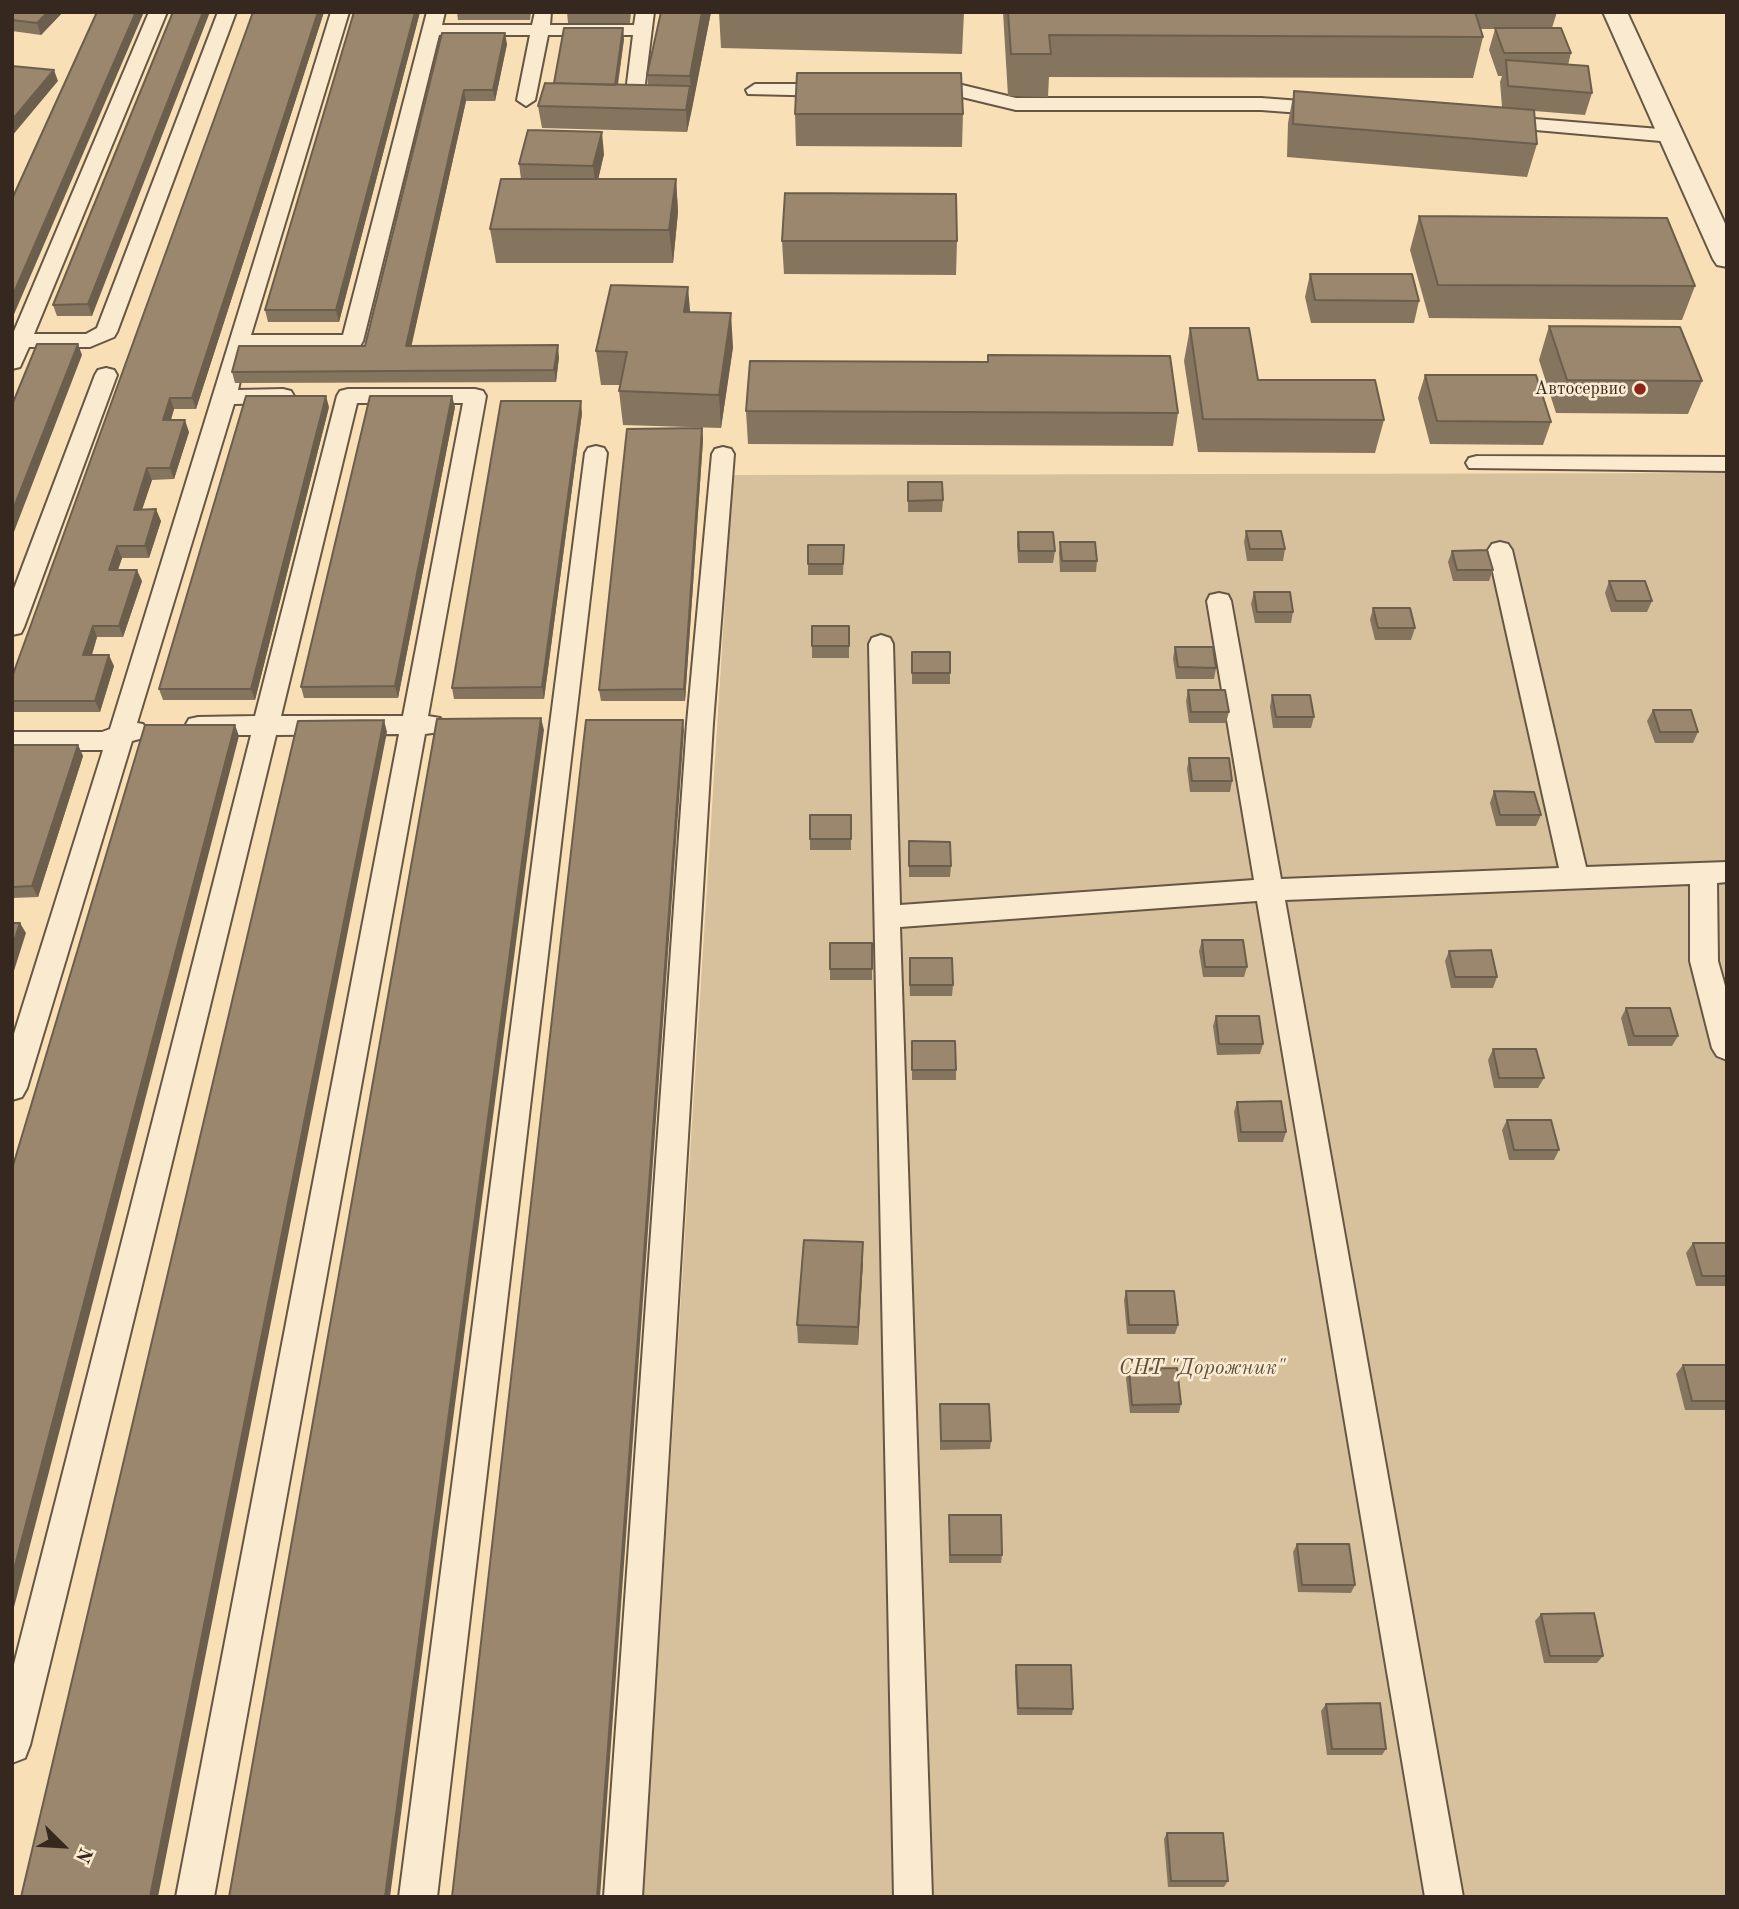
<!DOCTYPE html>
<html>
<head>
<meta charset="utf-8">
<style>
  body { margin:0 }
  #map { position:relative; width:1739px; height:1909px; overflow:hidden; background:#f8dfb6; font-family:"Old Standard TT",serif }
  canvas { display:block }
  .frame { position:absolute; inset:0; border:14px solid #36281e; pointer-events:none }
  .north { position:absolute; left:28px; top:1811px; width:70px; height:70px; -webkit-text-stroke:5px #faead0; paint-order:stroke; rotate:114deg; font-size:19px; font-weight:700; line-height:28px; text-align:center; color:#36281e }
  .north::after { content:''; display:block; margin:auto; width:24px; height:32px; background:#36281e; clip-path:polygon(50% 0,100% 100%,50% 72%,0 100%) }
</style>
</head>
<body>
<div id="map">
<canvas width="1739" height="1909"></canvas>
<div class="frame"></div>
<div class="north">N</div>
</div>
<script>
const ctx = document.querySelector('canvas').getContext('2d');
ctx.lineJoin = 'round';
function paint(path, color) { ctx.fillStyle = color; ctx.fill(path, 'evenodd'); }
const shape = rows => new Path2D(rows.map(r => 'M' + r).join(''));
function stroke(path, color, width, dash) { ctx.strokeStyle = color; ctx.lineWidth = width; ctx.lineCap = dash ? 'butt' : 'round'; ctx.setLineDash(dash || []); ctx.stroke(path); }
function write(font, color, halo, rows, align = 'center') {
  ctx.font = font + ' "Old Standard TT",serif'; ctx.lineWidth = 5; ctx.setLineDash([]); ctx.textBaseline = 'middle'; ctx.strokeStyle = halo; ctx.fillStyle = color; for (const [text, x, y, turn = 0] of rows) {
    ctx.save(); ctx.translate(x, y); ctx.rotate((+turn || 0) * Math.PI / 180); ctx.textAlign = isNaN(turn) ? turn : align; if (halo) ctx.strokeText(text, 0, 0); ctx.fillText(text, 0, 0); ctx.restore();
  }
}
paint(shape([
  [1727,473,1727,1897,643,1897,733,475]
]), '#d7c09c');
const lane = shape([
  [149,12,167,12,34,334,86,334,97,328,218,12,236,12,117,332,114,337,90,347,29,347,20,367,12,369,12,336,149,12],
  [331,12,349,12,251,335,343,335,427,12,445,12,442,25,532,25,535,12,551,12,550,25,634,25,636,12,654,12,643,100,634,106,625,100,633,35,548,35,535,100,526,106,517,100,530,35,439,35,363,341,360,346,352,348,247,348,238,390,283,389,291,391,294,396,291,401,283,403,234,404,137,723,143,724,147,731,143,738,132,741,27,1088,22,1097,12,1100,12,1040,103,750,12,750,12,732,102,732,110,729,331,12],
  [755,84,833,84,842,90,833,96,748,94,746,90,755,84],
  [926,84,958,84,1016,98,1261,98,1328,103,1337,109,1328,115,1261,110,1016,110,958,96,919,94,917,90,926,84],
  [1497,116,1672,130,1682,136,1672,142,1490,126,1487,122,1490,118,1497,116],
  [106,368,114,370,117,375,24,627,21,633,12,635,12,594,95,375,98,370,106,368],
  [348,389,475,389,483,391,486,396,428,716,440,718,444,725,440,732,425,734,214,1897,176,1897,399,734,276,735,30,1745,25,1758,12,1763,12,1672,251,735,198,735,189,733,185,726,189,719,198,717,255,716,337,396,340,391,348,389],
  [357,403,463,403,403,716,281,716,357,403],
  [596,446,604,448,607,453,437,1897,399,1897,585,453,588,448,596,446],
  [723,447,731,449,734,454,713,723,642,1897,604,1897,687,723,712,454,715,449,723,447],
  [1477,456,1727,457,1727,471,1469,468,1466,463,1469,458,1477,456],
  [1500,542,1508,544,1512,550,1586,867,1727,862,1727,882,1717,883,1718,961,1727,993,1727,1060,1717,1056,1712,1048,1690,961,1690,884,1285,900,1463,1897,1425,1897,1257,901,900,927,932,1897,894,1897,869,644,872,638,881,635,890,638,893,644,900,905,1254,880,1207,601,1210,595,1219,593,1228,595,1231,601,1281,879,1559,868,1488,550,1492,544,1500,542]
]);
const street = shape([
  [1603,12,1627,12,1727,228,1727,267,1717,265,1713,259,1603,12]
]);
stroke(lane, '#665644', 4);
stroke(street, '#665644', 4);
paint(lane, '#faead0');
paint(street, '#faead0');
paint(shape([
  [12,12,63,12,41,35,12,31],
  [173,12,92,316,57,316,53,305],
  [253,12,324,12,196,409,174,409,171,420,189,432,174,479,152,480,142,510,161,521,149,558,122,558,118,570,142,581,123,637,97,637,92,655,114,666,100,712,12,712,12,677],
  [354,12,420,12,339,322,268,322,265,310],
  [457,12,531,12,530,20,458,20],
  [567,12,631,12,630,23,568,23],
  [661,12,711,12,687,132,542,128,538,106,554,83,624,39,618,85,648,85,647,75],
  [719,12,964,12,962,54,721,48],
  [1003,12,1557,12,1552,28,1571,53,1568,65,1592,93,1585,115,1534,111,1537,144,1527,177,1287,157,1288,123,1294,91,1502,107,1500,82,1502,76,1498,76,1489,50,1495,29,1481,29,1483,37,1473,78,1049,77,1048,97,1008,96],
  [442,33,507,44,495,101,466,101,411,346,559,357,556,382,235,383,232,372,365,346],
  [795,114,963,114,962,147,796,146],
  [604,154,598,179,676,179,678,212,673,263,496,263,490,229,521,179,519,164],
  [1419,216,1695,286,1682,320,1429,318,1410,250],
  [782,241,957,241,956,275,784,274],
  [1310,274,1419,301,1414,323,1311,323,1305,297],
  [690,312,733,347,721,428,623,425,619,391,621,385,601,385,596,351],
  [1549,326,1702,381,1688,414,1556,413,1539,360],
  [1190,328,1258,380,1384,420,1375,453,1198,452,1184,361],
  [988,355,1178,413,1173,446,748,444,746,411,987,362],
  [1425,375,1551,422,1543,445,1430,444,1418,398],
  [329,407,255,700,163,700,159,689],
  [455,407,398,698,304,698,301,687],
  [582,413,544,699,454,699,452,688],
  [702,428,703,440,685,701,601,701,599,690],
  [908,482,943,500,942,512,908,512],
  [1246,531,1285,549,1283,561,1247,561,1244,542],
  [1018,532,1055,551,1053,563,1018,563,1017,544],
  [1060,542,1097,561,1096,572,1060,572,1059,553],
  [844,545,843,575,808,575,808,564],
  [1452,551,1493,570,1489,581,1453,581,1448,562],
  [1609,581,1652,601,1647,612,1611,612,1605,593],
  [1254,592,1293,612,1291,623,1255,623,1251,604],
  [1373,608,1415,628,1411,640,1375,640,1370,620],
  [849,626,849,658,812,658,812,646],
  [1175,647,1216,668,1214,679,1176,679,1173,658],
  [912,652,950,673,950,684,912,684],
  [1188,690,1229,712,1226,723,1189,723,1186,701],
  [1272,695,1314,717,1311,728,1273,728,1270,707],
  [1653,710,1698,732,1693,743,1655,743,1647,721],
  [12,745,78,745,83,756,38,897,12,898],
  [1189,758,1232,781,1230,792,1190,792,1187,769],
  [1494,791,1541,815,1536,826,1496,826,1490,803],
  [851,815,851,850,810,850,810,839],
  [909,841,951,866,950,877,909,877],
  [1202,940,1247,967,1244,977,1203,977,1199,951],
  [830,943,872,943,872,980,830,980],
  [1449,951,1497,977,1493,988,1451,988,1445,961],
  [909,969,953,985,952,996,910,996],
  [1626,1008,1678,1036,1672,1046,1628,1046,1621,1018],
  [1216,1016,1263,1044,1260,1054,1217,1055,1213,1026],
  [912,1041,956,1070,956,1080,912,1080],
  [1493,1049,1544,1078,1538,1088,1494,1088,1488,1060],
  [1237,1102,1286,1132,1283,1142,1238,1142,1234,1112],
  [1507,1120,1559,1150,1554,1160,1509,1160,1502,1130],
  [1693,1243,1727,1243,1727,1286,1696,1286,1686,1253],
  [863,1261,858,1345,798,1343,797,1325],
  [1126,1291,1178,1325,1175,1334,1127,1334,1124,1300],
  [1683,1365,1727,1365,1727,1410,1685,1410,1676,1374],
  [1129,1369,1181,1404,1179,1413,1130,1413,1126,1378],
  [940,1404,991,1441,990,1449,940,1450],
  [949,1515,1002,1555,1001,1563,949,1563],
  [1297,1544,1355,1585,1351,1593,1298,1592,1293,1552],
  [1541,1614,1603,1656,1597,1663,1544,1663,1535,1621],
  [1016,1665,1073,1709,1072,1715,1017,1715,1015,1672],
  [1326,1704,1386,1749,1382,1755,1327,1755,1321,1711],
  [1167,1833,1228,1881,1224,1887,1168,1887,1164,1839]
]), '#85745e');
paint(shape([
  [48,12,63,12,41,35,37,23],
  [136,12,144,12,12,319,12,297],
  [203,12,210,12,92,316,88,304],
  [318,12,324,12,196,409,192,398],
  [415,12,420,12,339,322,336,310],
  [702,12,711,12,692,109,690,76],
  [623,28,624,39,615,101,614,90],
  [505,33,507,44,495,101,493,90],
  [54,70,58,81,12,136,12,120],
  [690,86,692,109,687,132,686,110],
  [464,90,466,101,409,357,406,346],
  [602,132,604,154,596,189,593,166],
  [676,179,678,212,673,263,669,230],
  [688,287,691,321,684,312],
  [731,313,733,347,721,428,719,395],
  [78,344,82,355,12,537,12,512],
  [558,345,559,357,556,382,554,370],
  [326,396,329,407,255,700,251,689],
  [452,396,455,407,398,698,395,686],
  [170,398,174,409,167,432,163,420],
  [581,401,582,413,544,699,542,687],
  [185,420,189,432,174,479,170,468],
  [702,428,703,440,685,701,684,689],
  [147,468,152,480,138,521,134,510],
  [156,509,161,521,149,558,145,546],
  [117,546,122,558,114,581,109,570],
  [137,570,142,581,123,637,119,626],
  [93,626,97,637,88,667,83,655],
  [109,655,114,666,100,712,95,701],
  [541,718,544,730,390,1897,385,1897],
  [384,720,387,732,158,1897,150,1897],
  [683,720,684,731,600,1897,597,1897],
  [235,725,239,736,12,1615,12,1577],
  [78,745,83,756,38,897,32,886],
  [20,923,26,933,12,977,12,947],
  [863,1242,863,1261,858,1345,858,1327]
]), '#6c5e4c');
const building = shape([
  [12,12,48,12,37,23,12,20,12,12],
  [97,12,136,12,12,297,12,199,97,12],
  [173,12,203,12,88,304,53,305,173,12],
  [253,12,318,12,192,398,170,398,163,420,185,420,170,468,147,468,134,510,156,509,145,546,117,546,109,570,137,570,119,626,93,626,83,655,109,655,95,701,12,701,12,677,253,12],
  [354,12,415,12,336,310,265,310,354,12],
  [661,12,702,12,690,76,647,75,661,12],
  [1008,12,1475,12,1483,37,1049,35,1051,54,1011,54,1008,12],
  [564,28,623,28,615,85,554,83,564,28],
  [1495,28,1561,28,1571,53,1504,53,1495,28],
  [442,33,505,33,493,90,464,90,406,346,558,345,554,370,232,372,239,346,365,346,442,33],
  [1506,60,1588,66,1592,93,1508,86,1506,60],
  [12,66,54,70,12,120,12,66],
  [797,73,961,73,963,114,795,114,797,73],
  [545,83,690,86,686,110,538,106,545,83],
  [1294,91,1534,110,1537,144,1293,124,1294,91],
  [528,130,602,132,593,166,519,164,528,130],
  [501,179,676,179,669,230,490,229,501,179],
  [785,193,956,194,957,241,782,241,785,193],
  [1419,216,1667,218,1695,286,1438,285,1419,216],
  [1310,274,1412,274,1419,301,1315,300,1310,274],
  [611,285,688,287,684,312,731,313,719,395,619,391,627,352,596,351,611,285],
  [1549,326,1680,327,1702,381,1567,380,1549,326],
  [1190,328,1249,328,1258,380,1375,380,1384,420,1203,419,1190,328],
  [37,344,78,344,12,512,12,405,37,344],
  [988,355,1170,356,1178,413,746,411,750,361,988,362,988,355],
  [1425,375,1536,375,1551,422,1437,421,1425,375],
  [246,396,326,396,251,689,159,689,246,396],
  [370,396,452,396,395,686,301,687,370,396],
  [501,401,581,401,542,687,452,688,501,401],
  [702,428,684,689,599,690,627,429,702,428],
  [908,482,942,482,943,500,908,501,908,482],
  [1246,531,1281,531,1285,549,1250,549,1246,531],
  [1018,532,1053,532,1055,551,1019,551,1018,532],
  [1060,542,1095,542,1097,561,1062,561,1060,542],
  [808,545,844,545,843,564,808,564,808,545],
  [1487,550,1493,570,1457,570,1452,551,1487,550],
  [1609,581,1645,581,1652,601,1616,601,1609,581],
  [1254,592,1290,592,1293,612,1257,612,1254,592],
  [1373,608,1410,608,1415,628,1378,628,1373,608],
  [812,626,849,626,849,646,812,646,812,626],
  [1175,647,1213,647,1216,668,1178,667,1175,647],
  [912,652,950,652,950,673,912,673,912,652],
  [1188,690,1225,690,1229,712,1191,712,1188,690],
  [1272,695,1310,695,1314,717,1276,717,1272,695],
  [1653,710,1691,710,1698,732,1660,732,1653,710],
  [541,718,385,1897,229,1897,437,719,541,718],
  [384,720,150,1897,21,1897,298,721,384,720],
  [586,720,683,720,597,1897,452,1897,586,720],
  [145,725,235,725,12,1577,12,1169,145,725],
  [12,745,78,745,32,886,12,887,12,745],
  [1189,758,1229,758,1232,781,1192,781,1189,758],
  [1494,791,1534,792,1541,815,1500,815,1494,791],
  [810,815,851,815,851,839,810,839,810,815],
  [909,841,950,842,951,866,909,866,909,841],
  [12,923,20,923,12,947,12,923],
  [1202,940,1243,940,1247,967,1205,967,1202,940],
  [830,943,872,943,872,969,830,969,830,943],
  [1491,950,1497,977,1455,977,1449,951,1491,950],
  [910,958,952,958,953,985,910,985,910,958],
  [1626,1008,1670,1008,1678,1036,1634,1036,1626,1008],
  [1216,1016,1259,1016,1263,1044,1219,1044,1216,1016],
  [912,1041,955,1041,956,1070,912,1070,912,1041],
  [1493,1049,1536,1049,1544,1078,1499,1078,1493,1049],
  [1281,1101,1286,1132,1241,1132,1237,1102,1281,1101],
  [1507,1120,1551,1120,1559,1150,1514,1150,1507,1120],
  [804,1240,863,1242,858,1327,797,1325,804,1240],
  [1693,1243,1727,1243,1727,1276,1702,1276,1693,1243],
  [1126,1291,1174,1291,1178,1325,1129,1325,1126,1291],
  [1683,1365,1727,1365,1727,1401,1692,1401,1683,1365],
  [1177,1368,1181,1404,1132,1405,1129,1369,1177,1368],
  [940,1404,989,1404,991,1441,941,1441,940,1404],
  [949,1515,1001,1515,1002,1555,950,1555,949,1515],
  [1297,1544,1349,1544,1355,1585,1302,1585,1297,1544],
  [1594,1613,1603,1656,1550,1656,1541,1614,1594,1613],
  [1016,1665,1071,1665,1073,1709,1018,1708,1016,1665],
  [1380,1703,1386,1749,1332,1749,1326,1704,1380,1703],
  [1167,1833,1223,1833,1228,1881,1171,1881,1167,1833]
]);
paint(building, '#9b876d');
stroke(building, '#6c5e4c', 2);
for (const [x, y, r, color] of [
  [1640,389,7,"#8f2418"]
]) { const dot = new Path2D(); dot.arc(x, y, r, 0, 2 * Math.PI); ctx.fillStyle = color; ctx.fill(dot); stroke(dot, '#faead0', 2.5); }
write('18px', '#36281e', '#faead0', [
  ["Автосервис",1626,389]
], 'right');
write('italic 21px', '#5e4e3e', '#faead0', [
  ["СНТ \"Дорожник\"",1202,1368]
]);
</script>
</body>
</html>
